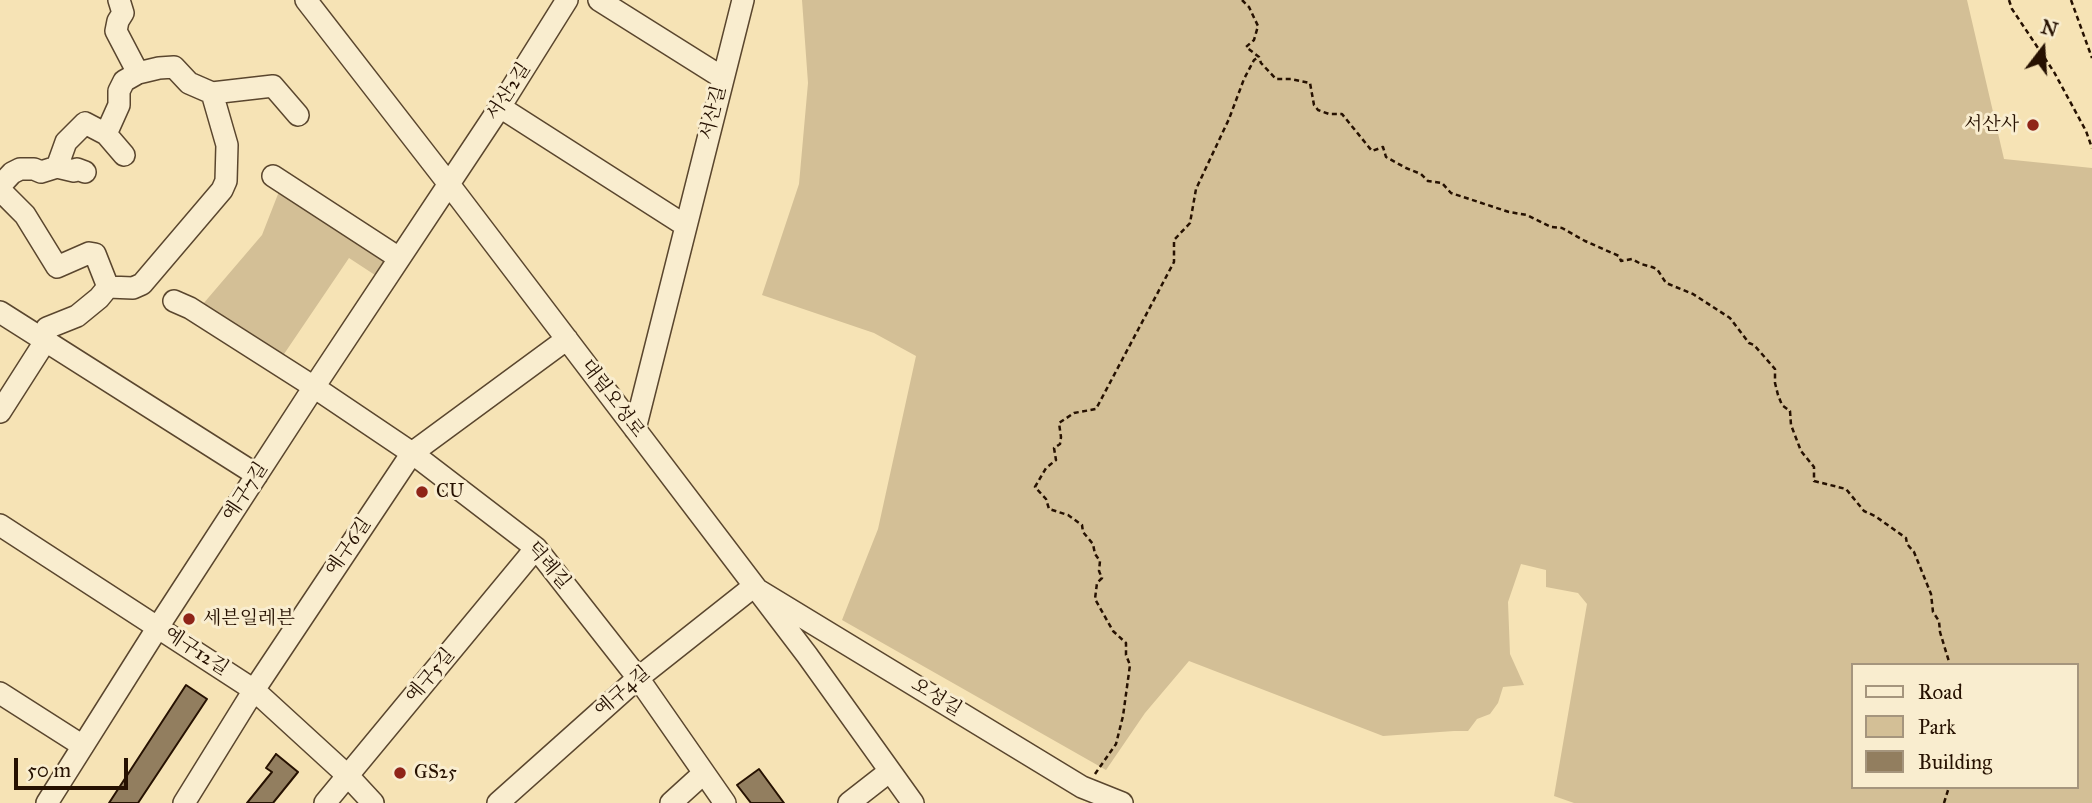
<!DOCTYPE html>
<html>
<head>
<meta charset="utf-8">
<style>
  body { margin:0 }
  #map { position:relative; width:2092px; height:803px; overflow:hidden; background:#f6e3b5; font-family:"IM FELL Great Primer",serif }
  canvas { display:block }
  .legend { position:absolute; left:1851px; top:663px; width:228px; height:126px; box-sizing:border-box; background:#f9edcf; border:2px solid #a5957d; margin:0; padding:9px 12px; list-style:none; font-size:21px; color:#261101 }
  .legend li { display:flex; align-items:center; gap:14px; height:35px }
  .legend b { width:35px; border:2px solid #a5957d }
  .north { position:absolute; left:2008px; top:14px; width:70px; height:70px; -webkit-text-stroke:5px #f9edcf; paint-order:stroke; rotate:17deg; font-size:19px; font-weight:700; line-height:28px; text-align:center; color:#261101 }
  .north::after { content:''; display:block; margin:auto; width:24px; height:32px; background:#261101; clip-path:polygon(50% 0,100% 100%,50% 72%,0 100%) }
  .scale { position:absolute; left:14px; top:758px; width:114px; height:32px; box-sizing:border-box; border:4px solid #261101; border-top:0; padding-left:9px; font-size:21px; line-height:24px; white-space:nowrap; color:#261101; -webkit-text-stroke:5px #f9edcf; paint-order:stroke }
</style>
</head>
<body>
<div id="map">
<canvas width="2092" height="803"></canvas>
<ul class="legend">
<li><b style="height:9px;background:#f9edcf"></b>Road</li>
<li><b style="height:19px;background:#d3bf96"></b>Park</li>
<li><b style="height:19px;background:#927e5f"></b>Building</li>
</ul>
<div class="north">N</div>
<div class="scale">50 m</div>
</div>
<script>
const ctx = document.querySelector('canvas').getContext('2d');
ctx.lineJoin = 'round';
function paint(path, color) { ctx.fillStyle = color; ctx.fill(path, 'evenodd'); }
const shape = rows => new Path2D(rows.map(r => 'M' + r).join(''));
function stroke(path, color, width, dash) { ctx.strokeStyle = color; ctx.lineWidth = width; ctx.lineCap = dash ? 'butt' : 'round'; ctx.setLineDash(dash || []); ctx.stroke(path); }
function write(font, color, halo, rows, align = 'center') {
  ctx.font = font + ' "IM FELL Great Primer","Noto Serif KR",serif'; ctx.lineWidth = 6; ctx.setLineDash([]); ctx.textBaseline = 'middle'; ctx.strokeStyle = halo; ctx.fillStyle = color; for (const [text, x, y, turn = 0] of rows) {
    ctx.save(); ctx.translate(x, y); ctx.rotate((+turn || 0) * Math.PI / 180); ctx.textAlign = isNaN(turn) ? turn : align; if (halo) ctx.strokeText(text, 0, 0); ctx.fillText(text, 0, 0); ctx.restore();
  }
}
paint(shape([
  [802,0,1967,0,2004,159,2092,168,2092,803,1574,803,1554,796,1587,604,1578,593,1546,587,1546,570,1521,564,1508,602,1510,654,1524,685,1503,687,1498,703,1490,714,1477,719,1468,731,1454,731,1383,736,1189,661,1145,713,1106,770,842,620,878,529,916,356,874,333,762,295,799,184,808,83],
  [1852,665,2076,665,2076,787,1852,787],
  [280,189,391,257,378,277,349,258,282,357,203,304,262,235]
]), '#d3bf96');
const building = shape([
  [186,685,207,699,138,803,109,803,186,685],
  [276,754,298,772,273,803,247,803,272,772,266,768,276,754],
  [759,769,784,803,751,803,737,785,759,769]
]);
paint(building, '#927e5f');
stroke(building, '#261101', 2);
const minor = shape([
  [119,0,123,13,118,21,116,31,138,73],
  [306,0,448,183,807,655,913,803],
  [599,0,723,78],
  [500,107,686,226],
  [106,134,119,105,119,91,124,81,138,73,159,68,174,67,189,83,212,93,273,86,298,115],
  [57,167,66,142,85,123,106,134,124,155],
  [273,176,399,258],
  [0,186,12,173,20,169,34,169,41,172,57,167,74,171,77,169,85,172],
  [0,190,25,215,57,267,89,253,95,254,108,287],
  [174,301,190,308,314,387,412,453,536,548,638,678,725,803],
  [0,312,257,475],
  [0,412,46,340,47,328,77,316,99,298,108,287,133,288,142,284,222,190,226,181,227,145,212,93],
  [635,429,743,0],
  [0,525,254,690,348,776,373,803],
  [0,693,83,746],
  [47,803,158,627,314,387,500,107,567,0],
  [184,803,254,690,412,453,567,339],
  [325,803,536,548],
  [498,803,638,678,753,587,1082,787,1122,803],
  [671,803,704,773],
  [849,803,890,771]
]);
stroke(minor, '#5a462e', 24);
stroke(shape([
  [1242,0,1249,7,1258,26,1254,40,1246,47,1259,57,1261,63,1276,79,1291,79,1310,83,1314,105,1318,110,1329,114,1342,114,1372,151,1383,147,1386,157,1406,168,1421,174,1428,181,1442,183,1451,193,1509,212,1527,215,1551,227,1562,228,1585,241,1619,256,1621,261,1632,259,1641,264,1652,267,1657,269,1666,283,1693,294,1730,318,1749,343,1754,345,1775,369,1775,383,1778,395,1782,405,1790,411,1791,425,1801,451,1814,467,1814,481,1846,489,1864,511,1875,516,1906,538,1907,544,1914,552,1931,594,1933,612,1939,621,1940,632,1950,665],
  [2009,0,2012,9,2054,72,2086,131,2092,148],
  [2071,0,2092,58],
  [1095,774,1116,744,1123,716,1130,665,1126,655,1126,643,1113,631,1095,599,1097,583,1102,578,1099,571,1100,561,1095,554,1093,544,1083,532,1082,525,1068,515,1049,509,1046,499,1035,487,1046,468,1056,460,1054,448,1060,444,1061,437,1059,423,1074,413,1096,409,1174,262,1174,240,1190,223,1196,189,1229,119,1244,79,1254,60,1259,57],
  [1944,803,1949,787]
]), '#261101', 2.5, [5, 3.5]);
stroke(minor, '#f9edcf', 21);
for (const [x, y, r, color] of [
  [2033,125,7,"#8f2418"],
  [422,492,7,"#8f2418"],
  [189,619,7,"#8f2418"],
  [400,773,7,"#8f2418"]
]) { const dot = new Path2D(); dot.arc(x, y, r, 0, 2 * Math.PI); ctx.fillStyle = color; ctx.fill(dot); stroke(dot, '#f9edcf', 2.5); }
write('19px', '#261101', '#f9edcf', [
  ["서산2길",509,92,-57],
  ["서산길",714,113,-76],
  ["대림오성로",612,399,53],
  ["예구7길",246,492,-57],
  ["예구6길",349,547,-56],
  ["덕례길",548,566,49],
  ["예구12길",196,652,33],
  ["예구5길",431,676,-50],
  ["예구4길",623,692,-41],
  ["오성길",936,698,31]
]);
write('19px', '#261101', '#f9edcf', [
  ["서산사",2019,125,"right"],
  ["CU",436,492],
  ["세븐일레븐",203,619],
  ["GS25",414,773]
], 'left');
</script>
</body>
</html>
